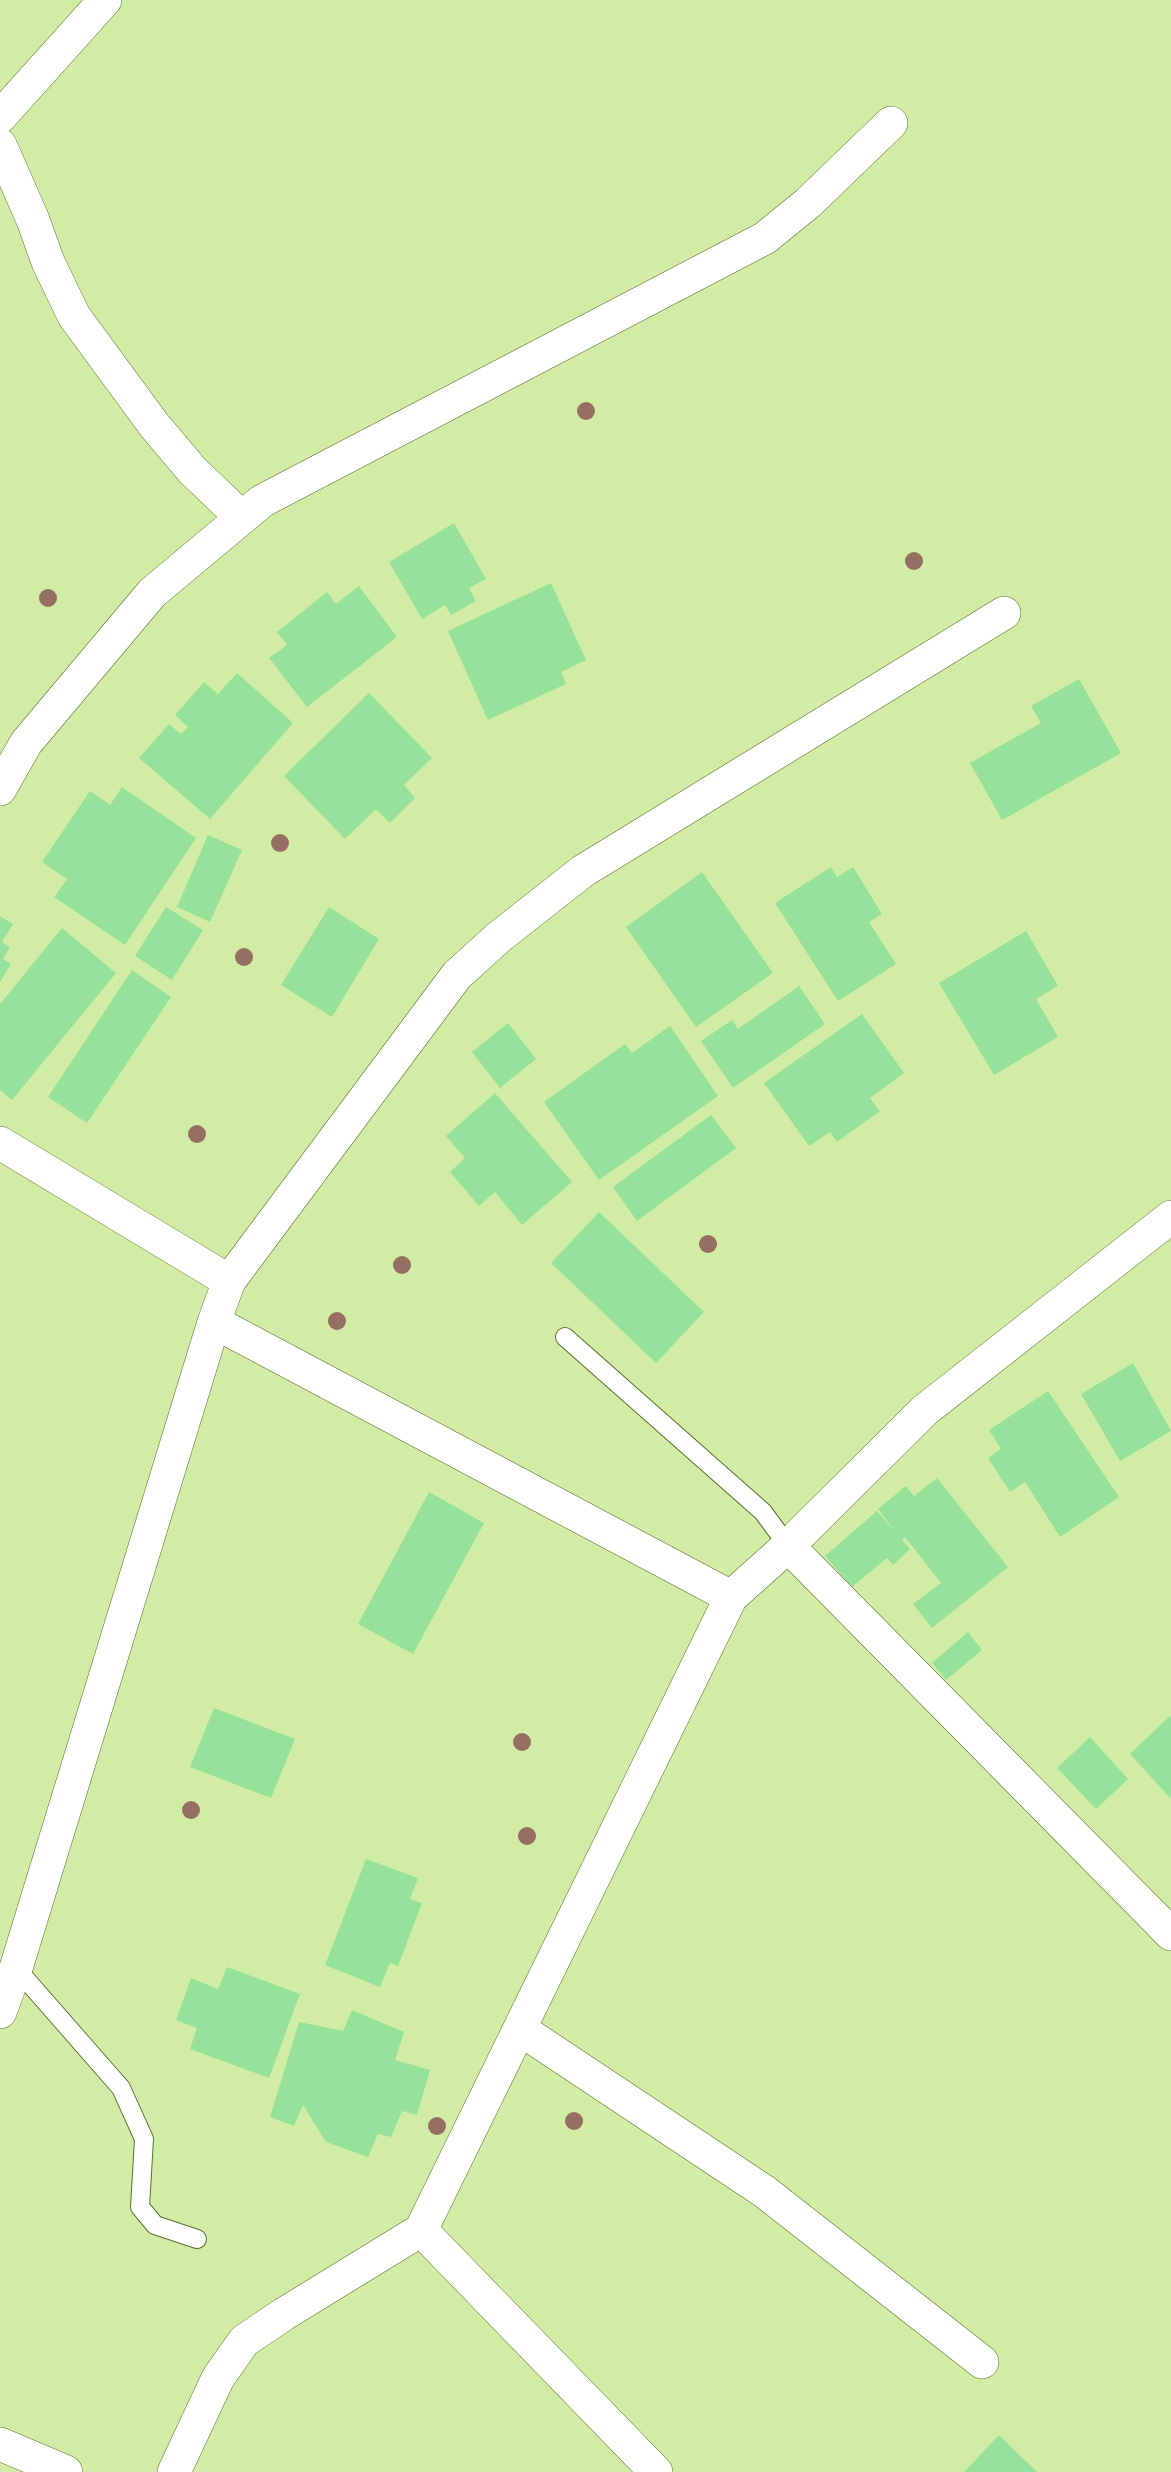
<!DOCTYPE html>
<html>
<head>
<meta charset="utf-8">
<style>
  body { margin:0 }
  canvas { display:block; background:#d1eca5 }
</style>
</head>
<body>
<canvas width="1171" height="2472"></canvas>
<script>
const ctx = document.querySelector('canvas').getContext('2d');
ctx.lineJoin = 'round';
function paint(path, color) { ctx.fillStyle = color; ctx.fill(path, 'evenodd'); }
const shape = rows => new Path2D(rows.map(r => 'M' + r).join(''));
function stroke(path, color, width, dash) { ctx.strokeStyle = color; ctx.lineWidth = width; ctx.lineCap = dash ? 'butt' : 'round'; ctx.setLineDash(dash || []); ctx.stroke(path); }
paint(shape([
  [454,523,486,579,469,588,476,601,451,615,445,605,422,619,389,562],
  [551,583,586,660,561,672,566,684,488,720,448,631],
  [359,586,397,637,307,707,269,658,287,645,277,632,327,592,336,604],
  [237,673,293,723,210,819,139,758,169,724,181,734,188,727,175,715,204,682,218,694],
  [1079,679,1121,753,1002,820,970,763,1041,723,1031,706],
  [369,693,432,758,404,785,415,798,390,823,376,809,345,839,284,776],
  [122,787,196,838,125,945,54,897,67,879,42,862,90,791,110,805],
  [208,835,242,850,210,922,177,907],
  [831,867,837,877,853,867,882,914,869,922,896,964,838,1001,775,903],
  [702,872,773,973,696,1027,626,927],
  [166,907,203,930,172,980,135,956],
  [329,907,379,939,332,1017,281,985],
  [0,916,13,924,2,942,10,947,3,959,11,964,0,982],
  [62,928,116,973,12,1100,0,1090,0,1004],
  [1026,931,1058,986,1036,999,1058,1037,994,1075,939,983],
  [132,970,171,997,87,1123,48,1097],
  [799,986,825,1024,733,1088,701,1041,732,1020,738,1029],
  [862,1014,904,1073,870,1098,880,1111,837,1142,830,1132,809,1146,764,1083],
  [508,1023,536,1059,500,1088,472,1052],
  [670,1026,718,1096,599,1180,544,1102,625,1044,632,1053],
  [495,1093,572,1182,522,1225,495,1192,479,1206,450,1172,465,1158,446,1136],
  [711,1115,736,1148,637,1221,613,1187],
  [599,1212,704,1312,656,1363,551,1263],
  [1133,1363,1171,1431,1120,1461,1081,1394],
  [1048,1391,1119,1497,1060,1537,1025,1482,1010,1492,988,1458,1001,1449,989,1430],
  [937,1478,1008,1567,932,1628,913,1604,941,1583,905,1537,902,1540,910,1549,893,1565,887,1558,852,1587,825,1556,877,1511,896,1533,878,1509,906,1486,914,1496],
  [429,1492,484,1523,413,1654,358,1624],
  [968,1632,982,1650,946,1680,932,1663],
  [214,1708,295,1739,271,1798,190,1767],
  [1171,1715,1171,1799,1130,1754],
  [1090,1737,1128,1779,1096,1809,1057,1768],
  [366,1859,418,1878,410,1899,422,1903,398,1966,390,1963,380,1987,325,1965],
  [227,1967,300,1994,269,2078,190,2049,197,2028,176,2020,191,1978,218,1989],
  [352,2010,404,2032,395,2060,430,2070,417,2115,402,2111,391,2137,378,2134,368,2157,326,2142,303,2105,294,2126,270,2117,299,2022,343,2031],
  [999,2435,1037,2472,964,2472]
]), '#97e29a');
const lane = shape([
  [565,1337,763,1512,788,1546],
  [16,1968,121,2088,144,2139,140,2207,155,2225,197,2239]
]);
const street = shape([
  [0,117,105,0],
  [0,145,33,220,48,262,74,316,154,425,192,470,242,518],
  [0,789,26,743,152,593,262,501,765,238,808,203,891,123],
  [0,1143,229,1281],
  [214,1322,731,1597],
  [788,1546,1171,1934],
  [0,2012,16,1968,214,1322,229,1281,457,975,499,937,583,871,1004,613],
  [520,2029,765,2192,982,2362],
  [421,2230,656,2472],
  [0,2444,66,2472],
  [174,2472,218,2378,244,2341,284,2314,421,2230,731,1597,788,1546,925,1410,1171,1217]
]);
stroke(lane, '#59702d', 20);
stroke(street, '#59702d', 34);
stroke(lane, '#fff', 18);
stroke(street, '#fff', 33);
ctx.fillStyle = '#946f62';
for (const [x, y] of [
  [586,411],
  [914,561],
  [48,598],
  [280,843],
  [244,957],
  [197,1134],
  [708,1244],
  [402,1265],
  [337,1321],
  [522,1742],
  [191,1810],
  [527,1836],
  [574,2121],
  [437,2126]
]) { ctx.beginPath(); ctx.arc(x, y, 9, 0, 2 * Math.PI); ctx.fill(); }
</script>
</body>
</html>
